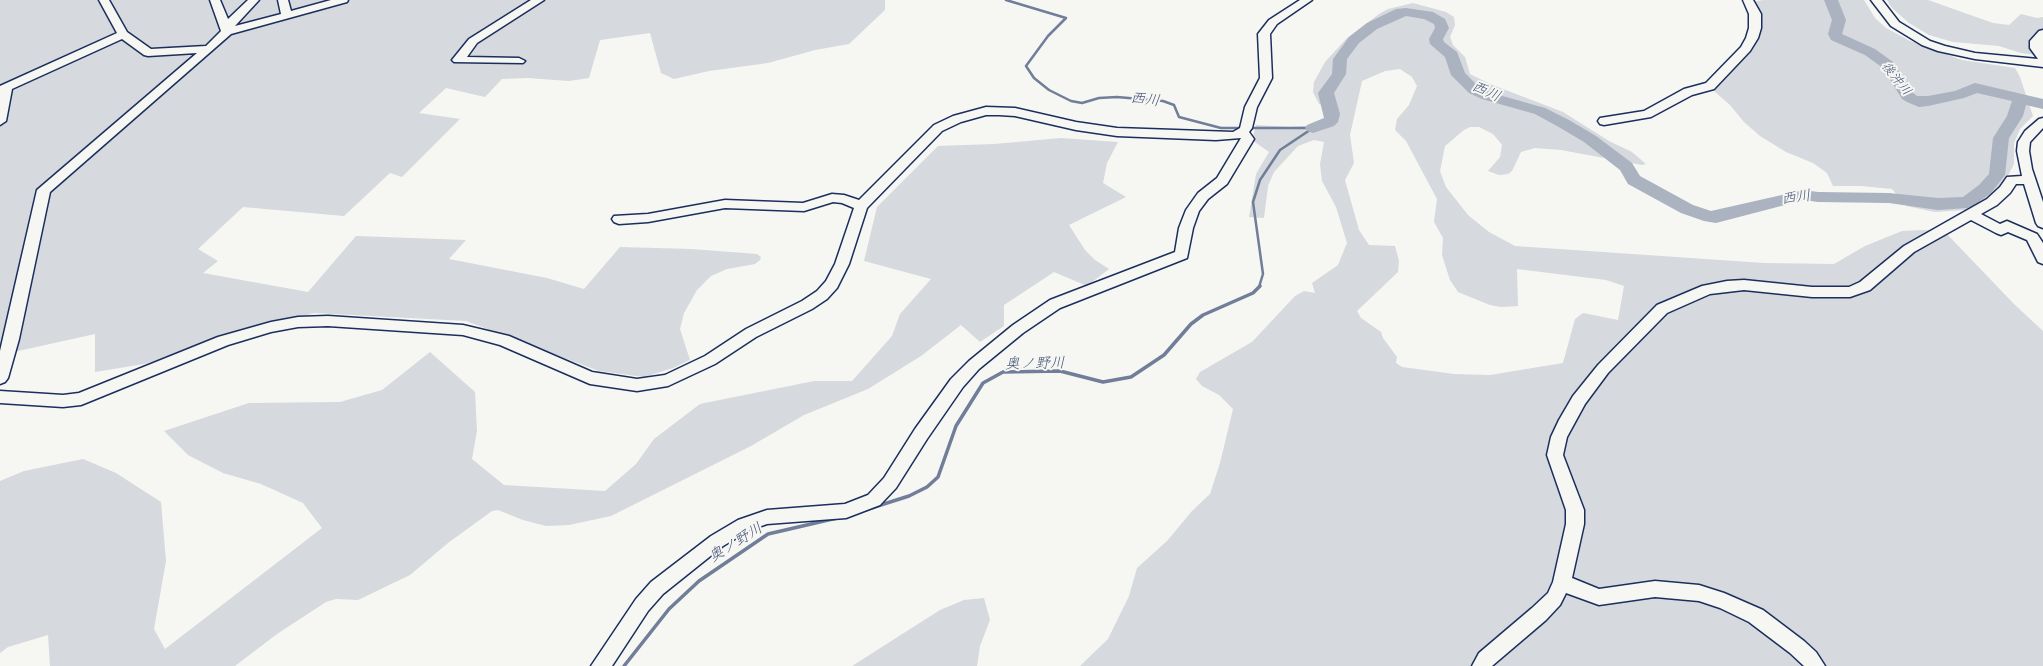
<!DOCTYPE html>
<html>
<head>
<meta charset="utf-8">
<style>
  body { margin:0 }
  canvas { display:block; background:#f6f6f2 }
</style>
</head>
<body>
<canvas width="2043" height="666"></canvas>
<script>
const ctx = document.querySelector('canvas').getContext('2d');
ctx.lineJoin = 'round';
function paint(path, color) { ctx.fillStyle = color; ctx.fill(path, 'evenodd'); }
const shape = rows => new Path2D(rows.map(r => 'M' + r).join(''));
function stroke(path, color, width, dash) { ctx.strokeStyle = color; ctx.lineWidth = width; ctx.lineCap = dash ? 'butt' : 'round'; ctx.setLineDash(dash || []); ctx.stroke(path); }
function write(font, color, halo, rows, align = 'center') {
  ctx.font = font + ' Pangolin,"Klee One",sans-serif'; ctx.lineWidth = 4; ctx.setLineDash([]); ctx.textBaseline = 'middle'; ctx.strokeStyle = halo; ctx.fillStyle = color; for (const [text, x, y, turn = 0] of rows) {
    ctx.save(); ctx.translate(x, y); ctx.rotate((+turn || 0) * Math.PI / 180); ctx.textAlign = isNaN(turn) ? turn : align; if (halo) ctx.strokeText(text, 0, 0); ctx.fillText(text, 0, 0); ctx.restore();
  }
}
paint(shape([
  [0,0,885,0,885,10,849,44,815,50,768,63,709,71,674,79,661,73,650,33,600,40,589,78,569,81,528,78,502,79,485,97,446,88,419,113,460,119,402,177,390,173,344,216,243,207,198,249,218,261,203,273,308,292,356,236,466,240,449,259,547,278,584,289,620,247,691,249,757,254,761,257,760,260,755,264,727,269,711,276,697,290,684,313,680,329,690,360,673,368,644,377,599,371,466,321,314,313,144,364,95,372,95,334,0,355],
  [1764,0,1864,0,1875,18,1886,28,1910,41,1962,60,2015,68,2020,77,2033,116,2020,129,2014,143,2014,164,2003,185,1985,201,1965,210,1935,212,1906,206,1892,189,1861,186,1833,186,1827,173,1813,163,1786,152,1760,136,1744,122,1730,105,1706,84,1742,50,1753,22,1749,2],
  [1887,0,1928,0,1993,23,2009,25,2021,14,2037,18,2043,17,2043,56,2021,53,1999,46,1953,42,1929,35,1909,23,1892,8],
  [1413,3,1446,12,1454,17,1455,25,1450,37,1453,45,1465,57,1470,74,1490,84,1563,112,1609,141,1632,152,1646,164,1642,165,1561,150,1535,148,1521,152,1512,171,1508,174,1499,175,1488,171,1500,157,1502,145,1493,134,1479,127,1470,127,1464,130,1445,146,1440,171,1446,187,1468,215,1489,232,1515,246,1764,263,1834,264,1865,246,1902,231,1924,230,1945,232,2014,304,2043,331,2043,666,1080,666,1108,639,1129,596,1137,568,1167,541,1192,511,1210,494,1220,463,1233,409,1219,395,1202,386,1196,379,1200,372,1252,342,1295,296,1304,291,1315,293,1312,283,1338,265,1347,243,1336,207,1322,181,1320,164,1324,142,1314,140,1298,146,1274,172,1268,186,1264,218,1249,217,1256,174,1269,152,1252,140,1256,125,1290,127,1319,125,1323,119,1330,117,1328,108,1319,104,1313,92,1314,82,1325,62,1347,38,1379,14,1388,9],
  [1400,69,1412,77,1417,86,1409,105,1397,119,1395,130,1406,141,1437,199,1434,222,1443,238,1442,255,1450,280,1458,292,1490,305,1501,307,1518,306,1517,269,1606,280,1624,286,1618,320,1583,313,1575,319,1563,363,1490,375,1454,374,1402,367,1396,363,1397,357,1383,338,1381,332,1361,318,1357,311,1398,272,1399,261,1395,246,1369,245,1359,230,1345,180,1354,163,1350,135,1362,81,1385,71],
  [1061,138,1118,142,1107,163,1103,183,1126,197,1069,225,1085,250,1095,260,1109,269,1087,286,1054,272,1004,305,1004,326,980,342,961,325,921,356,868,389,804,415,751,446,611,516,569,525,546,526,523,520,498,510,492,511,448,543,410,575,358,600,336,599,326,602,277,634,235,666,50,666,48,635,8,647,0,653,0,481,24,471,83,459,116,473,161,502,166,561,154,629,165,649,322,528,303,503,261,484,223,473,188,455,164,431,249,403,340,402,382,390,430,352,475,392,477,431,472,459,504,485,605,491,636,464,654,439,700,404,814,381,852,381,892,336,900,314,931,279,864,261,877,207,938,146,994,144],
  [984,598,990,620,980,646,977,666,852,666,940,610,964,600]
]), '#d6d9dd');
stroke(shape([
  [1006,0,1066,18,1048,36,1026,66,1034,78,1049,90,1071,101,1082,103,1099,98,1117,97,1163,101,1174,105,1179,117,1221,128,1242,128],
  [1248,128,1312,128],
  [1259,287,1263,274,1253,202,1260,180,1280,150,1313,128]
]), '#717e99', 2.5);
stroke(shape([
  [865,510,909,496,927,487,938,477,956,426,983,383,1003,372,1060,371,1103,382,1131,377,1164,355,1191,324,1203,315,1253,293,1260,286],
  [624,666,669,609,699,581,768,534,837,518]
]), '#717e99', 3.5);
paint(shape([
  [1824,0,1838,0,1846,20,1842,34,1875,49,1893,62,1913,93,1917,96,1928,96,1955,91,1975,83,2043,99,2043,109,2026,105,2023,116,2009,138,2005,175,1991,193,1973,206,1967,208,1938,210,1889,203,1818,202,1804,200,1716,223,1704,221,1681,213,1628,184,1620,170,1584,142,1557,126,1535,114,1482,99,1469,93,1451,75,1445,57,1430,44,1429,39,1435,28,1434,24,1424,19,1406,16,1377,29,1359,43,1347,59,1346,74,1334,93,1340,114,1338,122,1334,126,1313,133,1307,131,1305,128,1307,125,1324,118,1318,93,1332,74,1333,59,1349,37,1367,23,1396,9,1406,8,1433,12,1445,19,1449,28,1443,39,1444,42,1457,52,1465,73,1479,87,1492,93,1545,108,1569,120,1596,136,1632,163,1640,176,1693,205,1711,211,1804,190,1818,192,1889,193,1938,198,1963,197,1979,185,1989,174,1993,138,2007,116,2012,101,1977,93,1964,98,1928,106,1919,107,1907,102,1902,99,1883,68,1865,55,1831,40,1828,34,1832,20,1824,0]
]), '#abb2c0');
const minor = shape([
  [99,0,109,0,127,32,151,49,206,46,221,31,210,0,220,0,228,19,248,0,259,0,235,26,281,14,278,0,288,0,291,11,331,0,348,0,347,2,231,34,50,192,19,339,8,378,5,382,0,384,0,351,37,190,197,53,148,56,144,55,122,39,12,89,6,121,0,125,0,86,117,33,99,0],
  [531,0,544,0,477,43,467,57,519,58,525,61,523,63,454,62,452,60,469,39,531,0],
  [1300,0,1312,0,1277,24,1270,34,1272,78,1257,107,1252,128,1249,132,1254,139,1227,184,1208,199,1199,211,1193,228,1187,258,1060,308,1023,333,979,369,963,387,927,439,896,488,880,505,846,518,767,524,750,530,723,546,663,594,648,611,612,666,591,666,636,599,651,582,711,536,738,520,767,510,845,504,868,495,884,478,915,429,951,379,969,361,1013,325,1050,300,1175,252,1179,228,1186,210,1198,193,1217,178,1241,138,1216,140,1117,136,1076,130,1015,116,999,115,986,115,961,122,942,131,867,208,849,264,837,288,827,299,812,309,756,337,715,364,668,386,637,391,590,384,500,345,463,335,328,326,298,327,271,332,228,345,81,405,63,407,0,403,0,391,63,395,79,393,218,337,271,322,298,317,328,316,463,325,509,336,592,372,637,379,665,375,705,356,746,329,802,301,817,291,826,281,835,264,854,208,842,203,833,202,804,211,725,208,648,222,619,224,614,222,612,219,614,216,648,214,725,200,803,203,832,194,844,195,859,200,934,125,953,116,986,107,1015,108,1076,122,1117,128,1233,132,1240,128,1245,107,1260,78,1258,34,1269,20,1300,0],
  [1743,0,1753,0,1761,14,1761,28,1758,38,1750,51,1714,89,1692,95,1651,117,1604,125,1600,124,1598,121,1600,118,1644,111,1684,89,1706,83,1741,47,1746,38,1749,28,1749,14,1743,0],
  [1871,0,1882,0,1899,22,1930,41,1945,46,1975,53,2038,59,2030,48,2030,41,2039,31,2043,30,2043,67,1975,59,1938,51,1922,45,1891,26,1871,0],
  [2043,118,2043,128,2030,142,2029,151,2032,169,2043,202,2043,228,2038,226,2036,223,2024,184,2016,184,2010,193,1997,205,1981,214,2000,224,2007,221,2037,234,2043,243,2043,264,2038,262,2027,240,2008,232,2001,235,1996,233,1971,220,1914,252,1870,290,1850,297,1812,297,1744,290,1710,294,1667,313,1608,373,1585,404,1567,437,1563,455,1584,510,1584,524,1572,578,1599,589,1655,581,1699,585,1724,593,1763,610,1804,641,1816,652,1825,666,1804,666,1790,653,1749,622,1720,608,1699,601,1655,597,1599,605,1566,593,1560,605,1546,620,1492,666,1472,666,1479,653,1532,608,1548,593,1553,582,1566,524,1566,510,1547,455,1551,437,1559,420,1573,396,1598,365,1657,305,1702,286,1727,281,1744,280,1812,287,1849,287,1860,282,1904,246,1987,199,2000,187,2007,177,2022,176,2017,151,2018,142,2025,131,2039,119,2043,118]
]);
stroke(minor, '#1b2f5e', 3);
paint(minor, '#f6f6f2');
write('italic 13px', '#46567b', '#f6f6f2', [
  ["後沖川",1896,79,51]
]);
write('italic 15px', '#46567b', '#f6f6f2', [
  ["西川",1486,92,24],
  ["西川",1145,100,7],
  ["西川",1796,198,-8],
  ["奥ノ野川",1035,364,-1],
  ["奥ノ野川",736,543,-32]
]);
</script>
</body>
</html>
